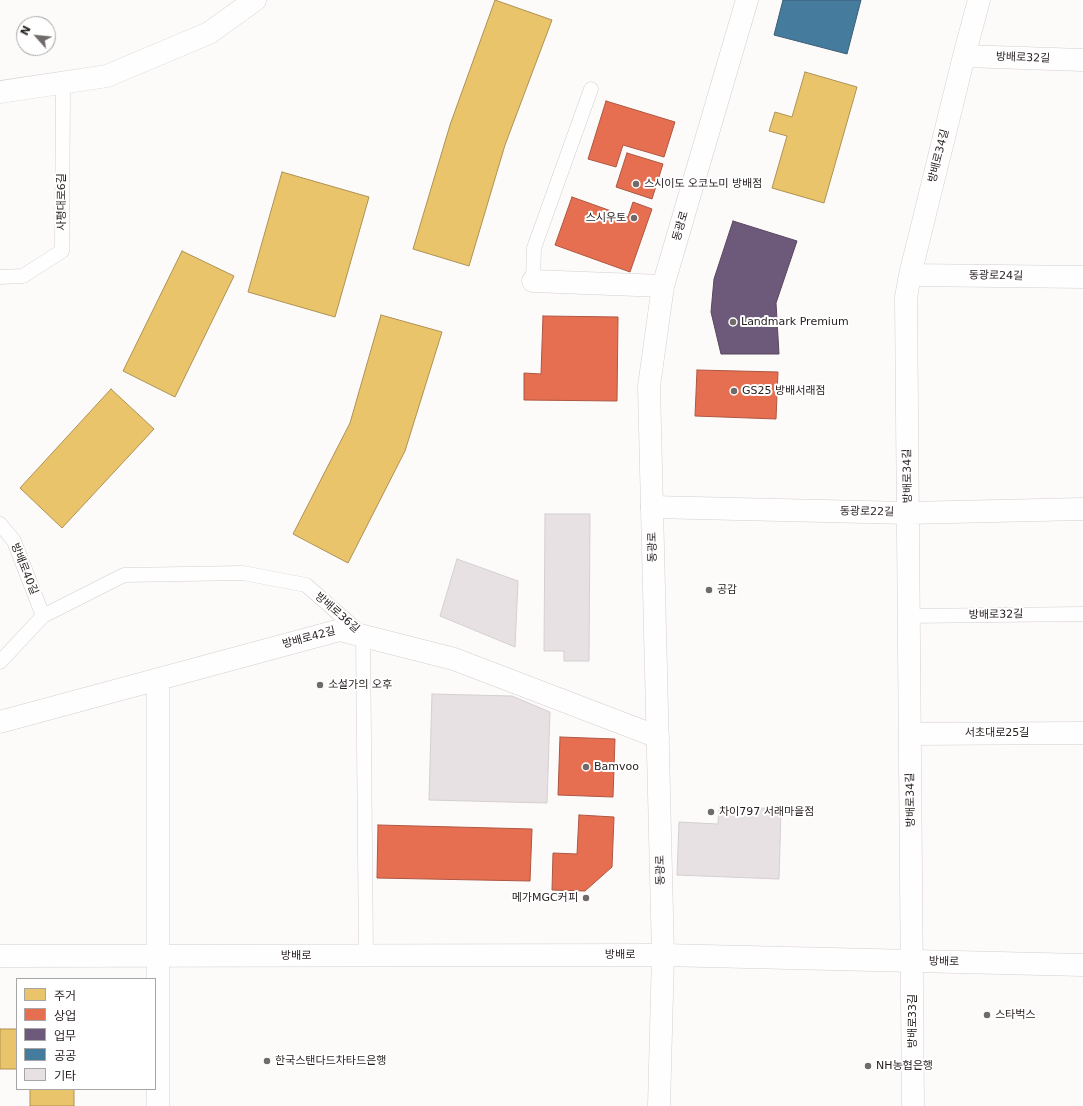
<!DOCTYPE html>
<html>
<head>
<meta charset="utf-8">
<style>
  body { margin:0 }
  #map { position:relative; width:1083px; height:1106px; overflow:hidden; background:#fdfafa; font-family:"DejaVu Sans","Noto Sans KR",sans-serif }
  canvas { display:block }
  .legend { position:absolute; left:16px; top:978px; width:140px; height:112px; box-sizing:border-box; background:#fff; border:1px solid #a8a5a5; margin:0; padding:5px 7px; list-style:none; font-size:12px; color:#261d1d }
  .legend li { display:flex; align-items:center; gap:8px; height:20px }
  .legend b { width:20px; border:1px solid #a8a5a5 }
  .north { position:absolute; left:16px; top:16px; width:40px; height:40px; box-sizing:border-box; background:#fff; border:1px solid #a8a5a5; border-radius:50%; rotate:297deg; font-size:11px; font-weight:700; line-height:16px; text-align:center; color:#261d1d }
  .north::after { content:''; display:block; margin:auto; width:14px; height:18px; background:#716a6a; clip-path:polygon(50% 0,100% 100%,50% 72%,0 100%) }
</style>
</head>
<body>
<div id="map">
<canvas width="1083" height="1106"></canvas>
<ul class="legend">
<li><b style="height:11px;background:#e9c46a"></b>주거</li>
<li><b style="height:11px;background:#e76f51"></b>상업</li>
<li><b style="height:11px;background:#6d597a"></b>업무</li>
<li><b style="height:11px;background:#457b9d"></b>공공</li>
<li><b style="height:11px;background:#e7e1e3"></b>기타</li>
</ul>
<div class="north">N</div>
</div>
<script>
const ctx = document.querySelector('canvas').getContext('2d');
ctx.lineJoin = 'round';
function paint(path, color) { ctx.fillStyle = color; ctx.fill(path, 'evenodd'); }
const shape = rows => new Path2D(rows.map(r => 'M' + r).join(''));
function stroke(path, color, width, dash) { ctx.strokeStyle = color; ctx.lineWidth = width; ctx.lineCap = dash ? 'butt' : 'round'; ctx.setLineDash(dash || []); ctx.stroke(path); }
function write(font, color, halo, rows, align = 'center') {
  ctx.font = font + ' "DejaVu Sans","Noto Sans KR",sans-serif'; ctx.lineWidth = 4; ctx.setLineDash([]); ctx.textBaseline = 'middle'; ctx.strokeStyle = halo; ctx.fillStyle = color; for (const [text, x, y, turn = 0] of rows) {
    ctx.save(); ctx.translate(x, y); ctx.rotate((+turn || 0) * Math.PI / 180); ctx.textAlign = isNaN(turn) ? turn : align; if (halo) ctx.strokeText(text, 0, 0); ctx.fillText(text, 0, 0); ctx.restore();
  }
}
const homes = shape([
  [495,0,552,20,505,145,469,266,413,249,450,125,495,0],
  [805,72,857,87,824,203,772,188,787,136,769,131,775,112,792,117,805,72],
  [282,172,369,197,335,317,248,292,282,172],
  [182,251,234,276,175,397,123,371,182,251],
  [381,315,442,332,405,451,348,563,293,534,350,423,381,315],
  [111,389,154,429,62,528,20,488,111,389],
  [0,1029,17,1029,17,1069,0,1069,0,1029],
  [30,1089,74,1089,74,1106,30,1106,30,1089]
]);
paint(homes, '#e9c46a');
stroke(homes, '#ae9253', 1);
const shops = shape([
  [606,101,675,122,664,157,623,145,616,167,588,159,606,101],
  [627,153,663,164,652,199,616,187,627,153],
  [572,197,628,217,633,202,652,209,630,272,555,245,572,197],
  [543,316,618,317,617,401,524,400,524,373,541,374,543,316],
  [697,370,778,372,776,419,695,416,697,370],
  [560,737,615,739,613,797,558,795,560,737],
  [579,815,614,817,612,867,585,891,552,890,553,853,577,854,579,815],
  [378,825,532,829,530,881,377,878,378,825]
]);
paint(shops, '#e76f51');
stroke(shops, '#ad5641', 1);
const offices = shape([
  [733,221,797,241,776,303,779,354,721,354,711,312,714,279,733,221]
]);
paint(offices, '#6d597a');
stroke(offices, '#58475e', 1);
const public = shape([
  [783,0,861,0,847,54,774,35,783,0]
]);
paint(public, '#457b9d');
stroke(public, '#3c5f77', 1);
const building = shape([
  [545,514,590,514,589,661,564,661,564,651,544,651,545,514],
  [457,559,518,581,515,647,440,616,457,559],
  [432,694,512,696,550,712,547,803,429,800,432,694],
  [719,806,781,809,779,879,677,875,679,822,718,824,719,806]
]);
paint(building, '#e7e1e3');
stroke(building, '#d4cfd1', 1);
const service = shape([
  [0,277,23,276,62,251,63,83],
  [533,281,534,248,591,89],
  [0,524,14,541,43,616],
  [909,616,1083,614],
  [0,662,43,616,124,575,243,573,306,585,363,635,366,956]
]);
const minor = shape([
  [964,56,1083,60],
  [0,92,107,76,209,33,255,0],
  [910,275,1083,277],
  [533,281,663,286],
  [652,507,908,513,1083,509],
  [0,722,340,630,454,659,658,737],
  [910,734,1083,733],
  [158,1106,158,679],
  [913,1106,906,297,910,275,964,56,979,0]
]);
const tertiary = shape([
  [659,1106,663,955,649,386,663,286,747,0]
]);
const secondary = shape([
  [0,956,663,955,1083,965]
]);
stroke(service, '#d4cfcf', 15);
stroke(minor, '#d4cfcf', 23);
stroke(tertiary, '#d4cfcf', 23);
stroke(secondary, '#d4cfcf', 23);
stroke(service, '#fffefe', 14);
stroke(minor, '#fffefe', 22);
stroke(tertiary, '#fffefe', 22);
stroke(secondary, '#fffefe', 22);
for (const [x, y, r, color] of [
  [636,184,4,"#716a6a"],
  [634,218,4,"#716a6a"],
  [733,322,4,"#716a6a"],
  [734,391,4,"#716a6a"],
  [709,590,4,"#716a6a"],
  [320,685,4,"#716a6a"],
  [586,767,4,"#716a6a"],
  [711,812,4,"#716a6a"],
  [586,898,4,"#716a6a"],
  [987,1015,4,"#716a6a"],
  [267,1061,4,"#716a6a"],
  [868,1066,4,"#716a6a"]
]) { const dot = new Path2D(); dot.arc(x, y, r, 0, 2 * Math.PI); ctx.fillStyle = color; ctx.fill(dot); stroke(dot, '#fff', 1.5); }
write('11px', '#261d1d', '#fff', [
  ["방배로32길",1023,58,2],
  ["방배로34길",939,156,-76],
  ["사평대로6길",62,202,-90],
  ["동광로",681,226,-74],
  ["동광로24길",996,276,1],
  ["방배로34길",908,476,-91],
  ["동광로22길",867,512,1],
  ["동광로",653,547,-91],
  ["방배로40길",24,569,68],
  ["방배로36길",337,613,41],
  ["방배로32길",996,615,-1],
  ["방배로42길",309,638,-15],
  ["서초대로25길",997,733],
  ["방배로34길",911,800,-91],
  ["동광로",661,870,-91],
  ["방배로",620,955],
  ["방배로",296,956],
  ["방배로",944,962,1],
  ["방배로33길",913,1021,-90]
]);
write('11px', '#261d1d', '#fff', [
  ["스시이도 오코노미 방배점",644,184],
  ["스시우토",626,218,"right"],
  ["Landmark Premium",741,322],
  ["GS25 방배서래점",742,391],
  ["공감",717,590],
  ["소설가의 오후",328,685],
  ["Bamvoo",594,767],
  ["차이797 서래마을점",719,812],
  ["메가MGC커피",578,898,"right"],
  ["스타벅스",995,1015],
  ["한국스탠다드차타드은행",275,1061],
  ["NH농협은행",876,1066]
], 'left');
</script>
</body>
</html>
